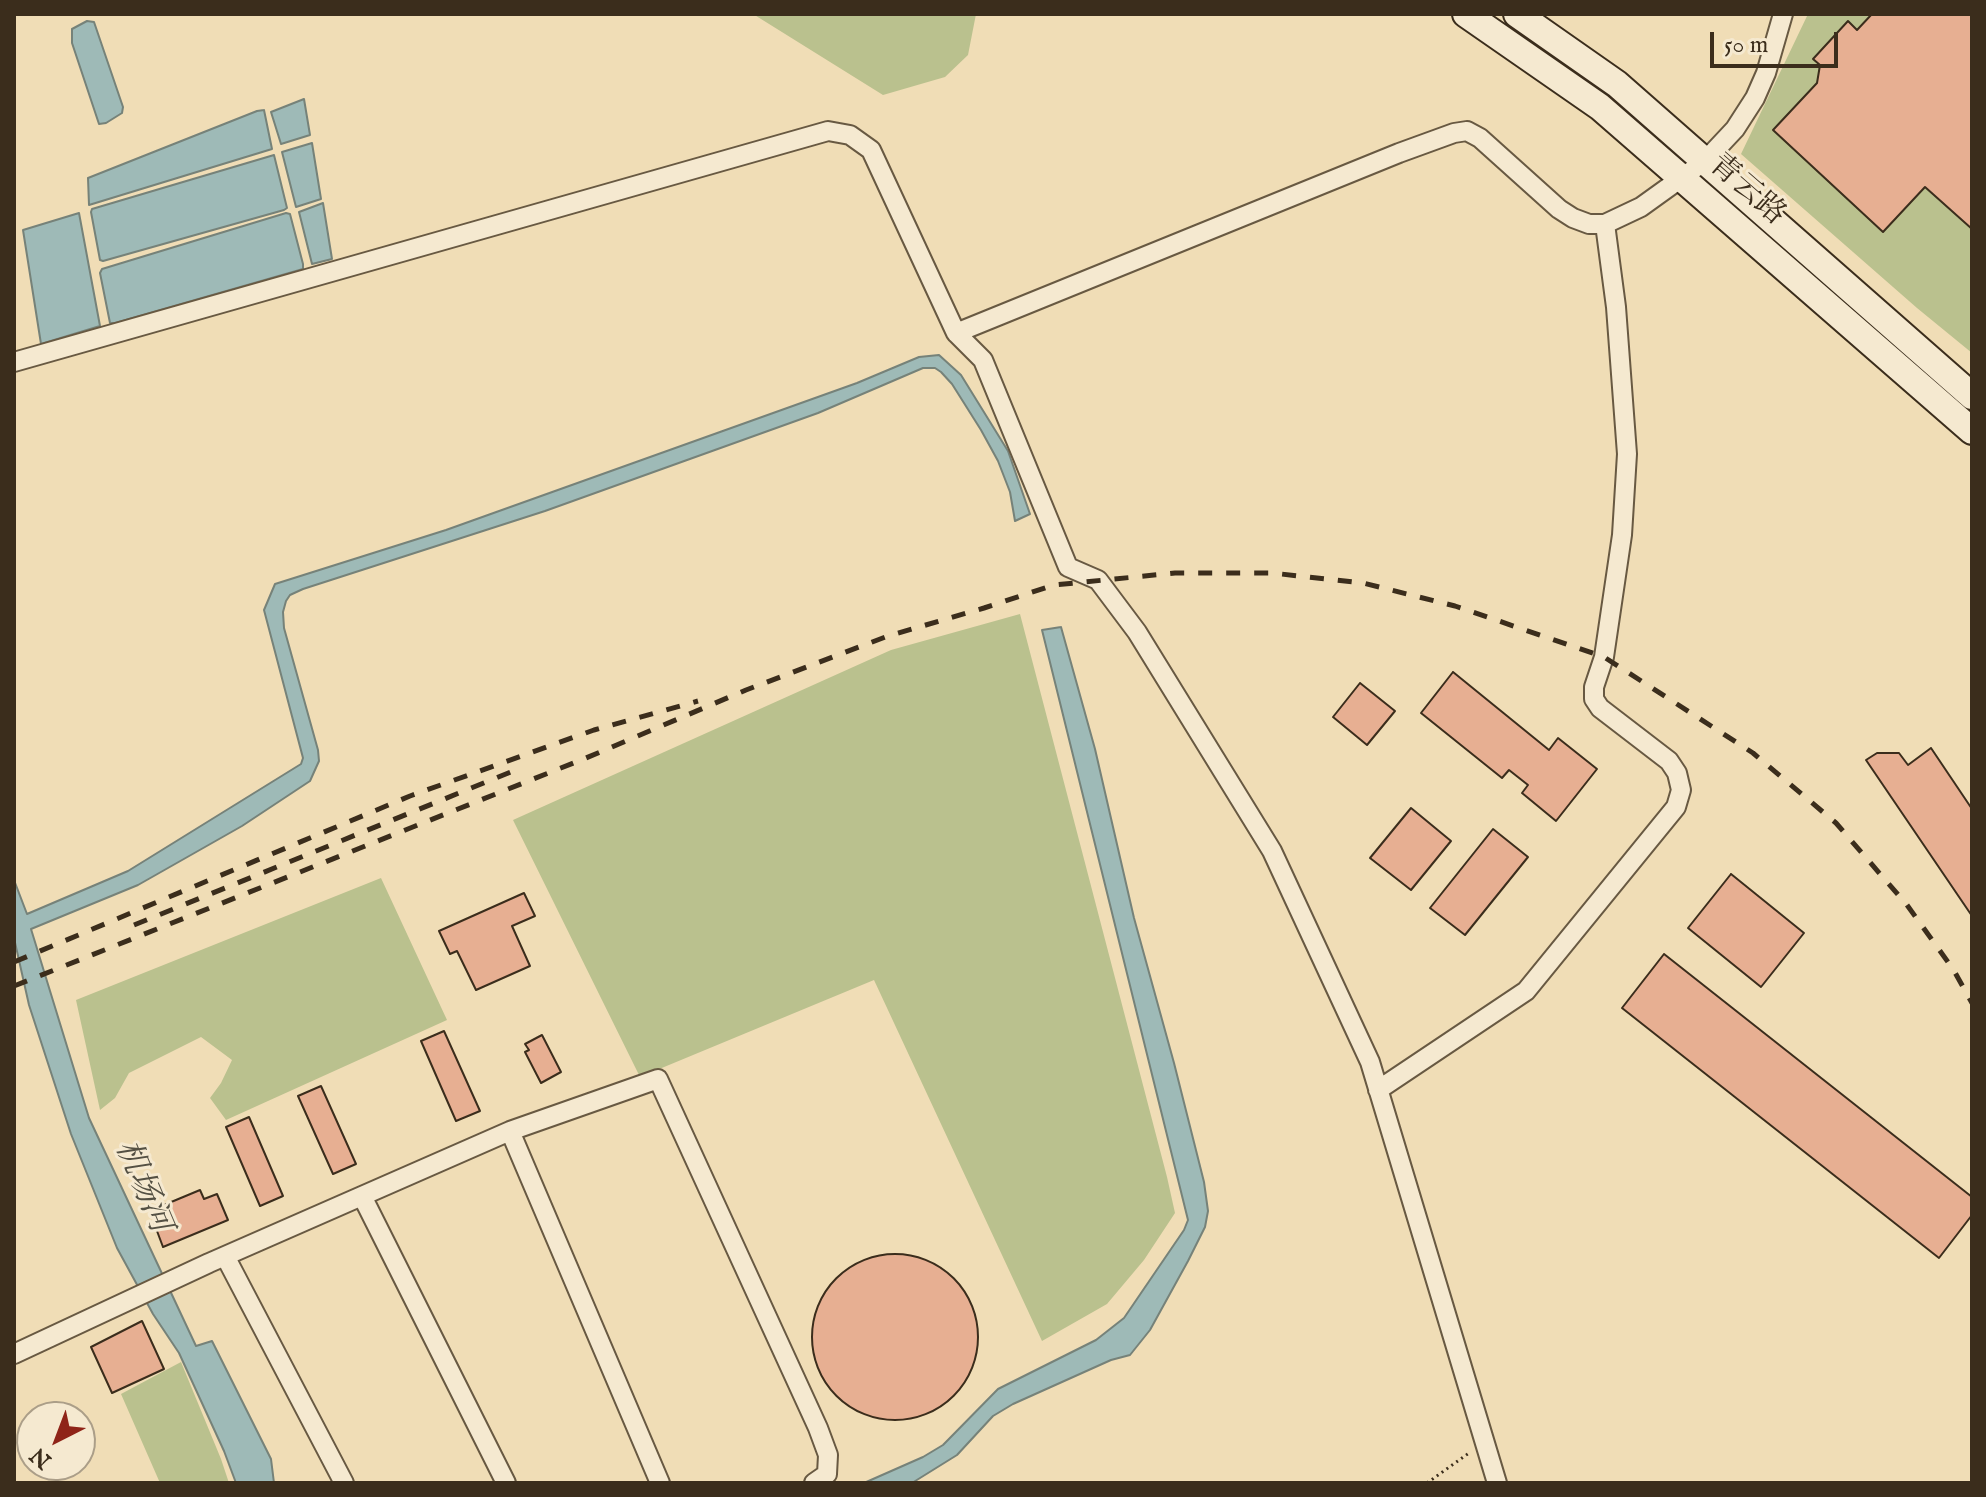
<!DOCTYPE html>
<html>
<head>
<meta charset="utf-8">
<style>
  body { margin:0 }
  #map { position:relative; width:1986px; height:1497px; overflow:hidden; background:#f0ddb6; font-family:"IM FELL English",serif }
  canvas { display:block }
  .frame { position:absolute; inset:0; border:16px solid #3b2d1c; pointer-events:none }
  .north { position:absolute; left:16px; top:1401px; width:80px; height:80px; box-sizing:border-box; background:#f5e9d0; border:2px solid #ab9e88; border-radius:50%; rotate:222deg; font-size:22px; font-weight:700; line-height:32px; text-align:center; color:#3b2d1c }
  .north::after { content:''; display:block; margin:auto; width:28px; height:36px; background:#8f2418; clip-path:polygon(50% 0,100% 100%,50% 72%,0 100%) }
  .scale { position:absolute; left:1710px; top:32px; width:128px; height:36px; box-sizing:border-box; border:4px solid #3b2d1c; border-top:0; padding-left:10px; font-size:24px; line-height:28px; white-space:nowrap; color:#3b2d1c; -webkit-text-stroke:6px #f5e9d0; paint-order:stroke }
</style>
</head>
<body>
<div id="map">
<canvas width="1986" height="1497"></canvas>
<div class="frame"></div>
<div class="north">N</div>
<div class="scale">50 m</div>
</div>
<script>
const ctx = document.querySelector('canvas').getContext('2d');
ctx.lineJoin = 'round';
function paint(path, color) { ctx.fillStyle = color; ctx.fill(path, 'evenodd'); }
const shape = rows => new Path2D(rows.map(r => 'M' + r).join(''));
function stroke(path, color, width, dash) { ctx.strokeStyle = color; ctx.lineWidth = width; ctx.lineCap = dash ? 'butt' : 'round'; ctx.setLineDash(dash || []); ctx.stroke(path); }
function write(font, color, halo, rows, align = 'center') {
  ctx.font = font + ' "IM FELL English","Noto Serif SC",serif'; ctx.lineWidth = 6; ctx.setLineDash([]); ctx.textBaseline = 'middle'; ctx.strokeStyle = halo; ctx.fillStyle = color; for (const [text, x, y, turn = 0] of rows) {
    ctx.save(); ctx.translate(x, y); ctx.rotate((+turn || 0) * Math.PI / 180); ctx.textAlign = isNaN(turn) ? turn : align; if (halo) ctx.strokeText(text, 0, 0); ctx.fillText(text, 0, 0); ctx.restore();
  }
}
paint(shape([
  [753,14,976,14,968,55,945,77,883,95],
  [1808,14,1972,14,1972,353,1917,308,1741,154],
  [1020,614,1167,1177,1175,1213,1144,1260,1107,1304,1042,1341,874,980,640,1077,513,820,891,650],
  [381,878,447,1020,226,1120,210,1098,221,1083,232,1060,201,1037,129,1073,115,1098,100,1110,76,1000],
  [181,1362,221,1459,229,1483,160,1483,121,1394]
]), '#bac18e');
const water = shape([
  [87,21,94,22,123,107,122,113,106,123,99,124,72,43,72,29,87,21],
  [304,99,310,135,281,144,271,112,304,99],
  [264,110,272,149,89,205,88,178,257,111,264,110],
  [312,143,321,199,296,207,282,152,312,143],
  [274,155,287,208,284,210,103,261,100,260,91,212,92,209,274,155],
  [323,203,332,259,312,264,299,212,323,203],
  [79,213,100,326,41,344,23,230,79,213],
  [286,213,290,214,303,264,303,269,115,323,110,323,100,273,102,269,286,213],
  [939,355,961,375,1008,451,1030,514,1015,521,1010,492,998,461,981,430,952,384,941,372,935,368,923,368,818,413,545,511,303,589,290,595,286,601,283,612,284,628,318,750,319,761,310,781,242,826,138,885,31,929,89,1118,196,1346,212,1341,271,1459,274,1483,236,1483,224,1451,179,1353,153,1314,117,1248,71,1134,29,1005,14,938,14,880,27,914,128,871,301,764,303,758,264,610,275,584,446,530,857,383,919,357,939,355],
  [1061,627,1095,749,1134,918,1174,1063,1204,1182,1208,1211,1205,1227,1188,1261,1150,1330,1130,1355,1111,1360,1013,1404,993,1416,957,1455,912,1483,864,1483,923,1457,943,1445,998,1389,1096,1340,1124,1318,1184,1230,1188,1220,1042,630,1061,627]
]);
paint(water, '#9ebab7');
stroke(water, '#768279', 2);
const building = shape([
  [1872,14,1972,14,1972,229,1925,187,1883,232,1773,130,1817,83,1820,65,1813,59,1848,21,1857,30,1872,14],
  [1453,672,1549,750,1558,738,1597,769,1556,821,1522,793,1528,785,1509,770,1502,778,1421,713,1453,672],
  [1360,683,1395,711,1367,745,1333,717,1360,683],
  [1931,748,1972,809,1972,916,1866,760,1877,753,1899,753,1908,765,1931,748],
  [1411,808,1451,841,1411,890,1370,858,1411,808],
  [1493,829,1528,857,1465,935,1430,908,1493,829],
  [1731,874,1804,933,1761,987,1688,928,1731,874],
  [524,893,535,916,512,926,530,966,476,990,457,951,450,954,439,931,524,893],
  [1664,954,1972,1197,1972,1215,1939,1258,1622,1008,1664,954],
  [444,1031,480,1111,456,1121,421,1041,444,1031],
  [542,1035,561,1072,541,1083,525,1052,529,1050,525,1044,542,1035],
  [321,1086,356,1164,333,1174,298,1096,321,1086],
  [249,1117,283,1196,260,1206,226,1127,249,1117],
  [200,1190,204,1199,217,1194,228,1220,163,1247,154,1223,169,1217,164,1205,200,1190],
  '812 1337a83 83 0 1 1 166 0a83 83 0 1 1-166 0Z',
  [142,1321,164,1369,112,1393,91,1347,142,1321]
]);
paint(building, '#e7af92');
stroke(building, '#3b2d1c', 2);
const street = shape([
  [956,333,983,360,1068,567,1098,580,1137,632,1272,851,1370,1062,1497,1483],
  [14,362,828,131,850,135,871,150,956,333,1399,153,1454,133,1467,131,1480,138,1559,209,1573,218,1589,224,1605,224,1641,207,1705,161,1735,129,1755,98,1766,73,1783,14],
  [1378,1090,1526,991,1676,807,1681,790,1677,773,1669,761,1600,708,1594,699,1594,687,1604,657,1622,535,1627,454,1616,307,1605,224],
  [510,1131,660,1483],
  [362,1196,506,1483],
  [225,1256,344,1483],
  [14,1354,209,1263,510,1131,658,1079,818,1428,828,1455,827,1474,814,1483]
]);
const secondary = shape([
  [1466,14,1600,107,1972,431],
  [1517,14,1617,84,1972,396]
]);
stroke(street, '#685942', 22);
stroke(secondary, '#3b2d1c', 30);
stroke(shape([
  [1427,1483,1469,1453]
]), '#3b2d1c', 3, [2, 4]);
stroke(street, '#f5e9d0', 18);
stroke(secondary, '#f5e9d0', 26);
stroke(shape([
  [134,925,523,767],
  [14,962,410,796,594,730,698,701],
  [14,986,586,758,746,690,888,636,984,608,1054,585,1175,573,1272,573,1363,583,1455,606,1604,657,1753,753,1836,823,1907,905,1953,969,1972,1003]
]), '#3b2d1c', 5, [14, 14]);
write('30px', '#3b2d1c', '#f5e9d0', [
  ["青云路",1746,191,41]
]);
write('italic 32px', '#545043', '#f5e9d0', [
  ["机场河",141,1187,67]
]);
</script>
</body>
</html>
